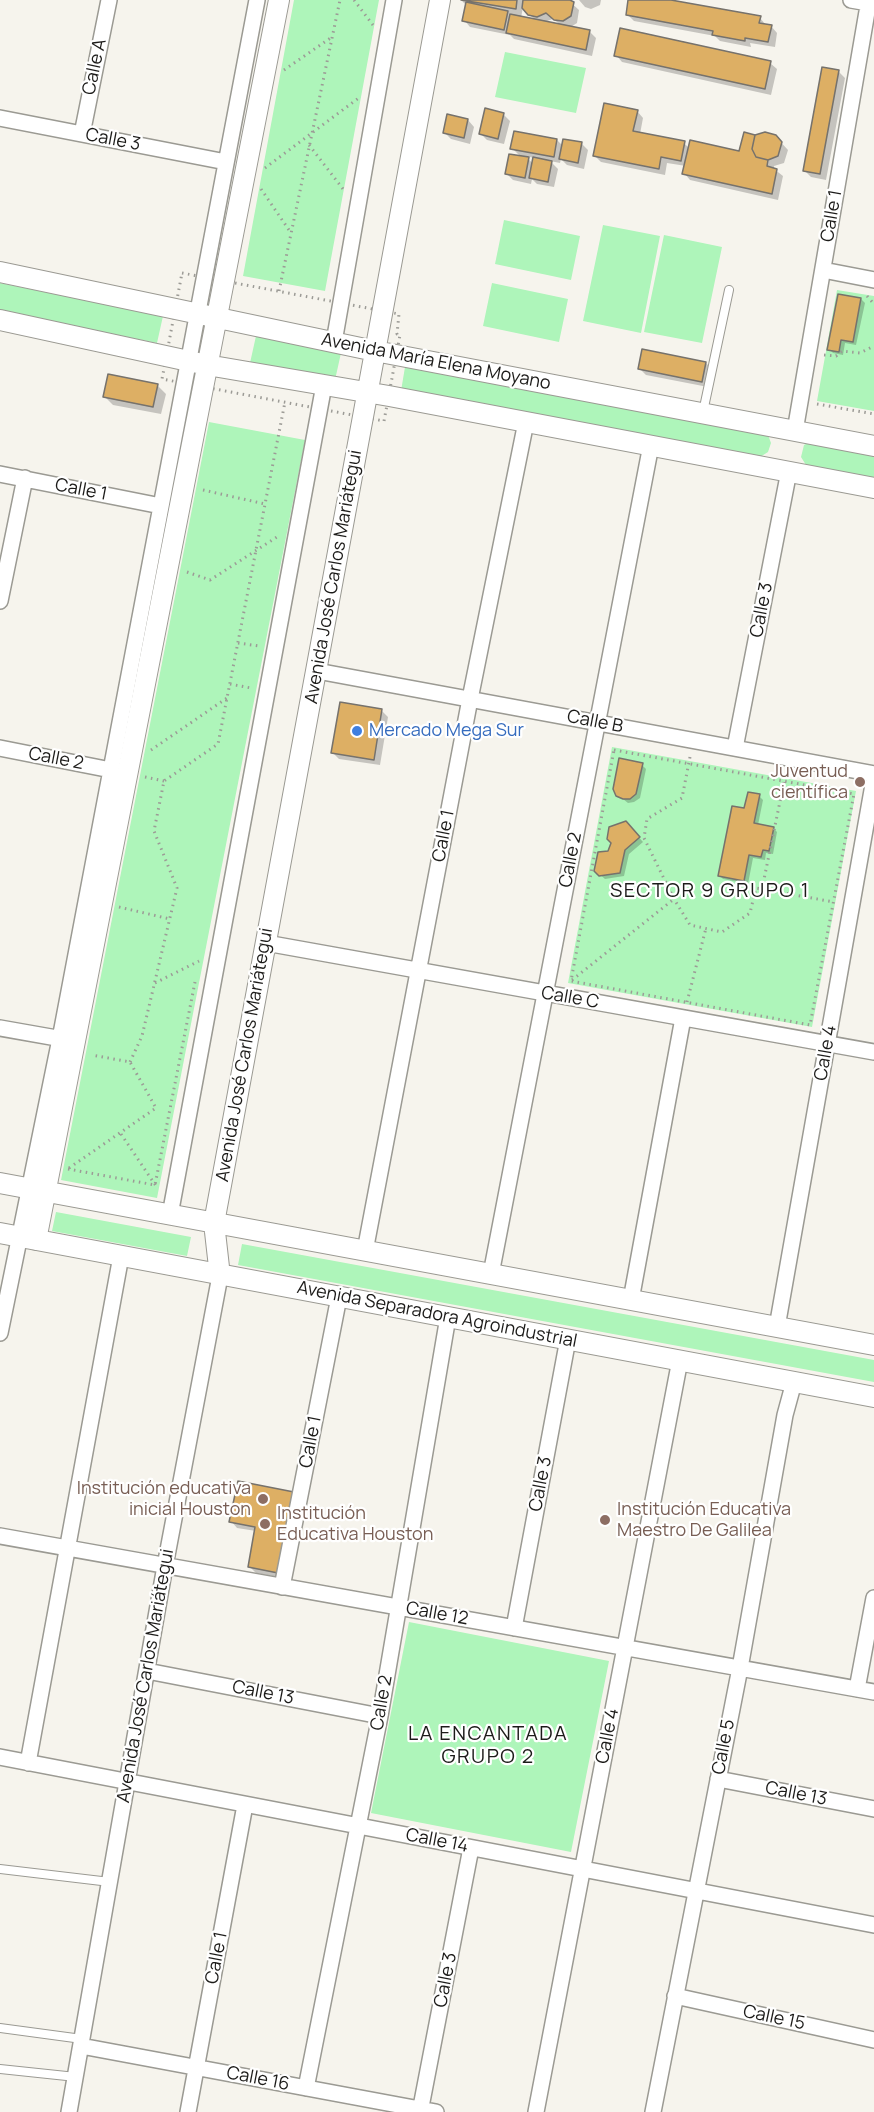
<!DOCTYPE html>
<html>
<head>
<meta charset="utf-8">
<style>
  body { margin:0 }
  canvas { display:block; background:#f6f4ed }
</style>
</head>
<body>
<canvas width="874" height="2112"></canvas>
<script>
const ctx = document.querySelector('canvas').getContext('2d');
ctx.lineJoin = 'round';
function paint(path, color) { ctx.fillStyle = color; ctx.fill(path, 'evenodd'); }
const shape = rows => new Path2D(rows.map(r => 'M' + r).join(''));
function stroke(path, color, width, dash) { ctx.strokeStyle = color; ctx.lineWidth = width; ctx.lineCap = dash ? 'butt' : 'round'; ctx.setLineDash(dash || []); ctx.stroke(path); }
function write(font, color, halo, rows, align = 'center') {
  ctx.font = font + ' Manrope,sans-serif'; ctx.lineWidth = 4.5; ctx.setLineDash([]); ctx.textBaseline = 'middle'; ctx.strokeStyle = halo; ctx.fillStyle = color; for (const [text, x, y, turn = 0] of rows) {
    ctx.save(); ctx.translate(x, y); ctx.rotate((+turn || 0) * Math.PI / 180); ctx.textAlign = isNaN(turn) ? turn : align; if (halo) ctx.strokeText(text, 0, 0); ctx.fillText(text, 0, 0); ctx.restore();
  }
}
paint(shape([
  [294,0,379,0,325,291,243,276],
  [505,52,586,68,576,113,495,97],
  [504,220,580,236,571,280,495,264],
  [603,225,660,236,641,333,583,321],
  [664,235,722,247,702,343,644,332],
  [0,283,163,316,157,343,0,311],
  [492,283,568,299,559,342,483,326],
  [837,290,874,296,874,411,817,401],
  [256,336,341,353,335,380,250,363],
  [405,367,768,435,771,443,768,452,760,457,401,391],
  [209,422,305,440,157,1198,61,1180],
  [812,441,874,453,874,478,806,465,801,457,804,445],
  [612,747,856,791,812,1027,568,983],
  [56,1212,191,1237,187,1256,52,1231],
  [242,1244,874,1360,874,1382,238,1265],
  [409,1622,609,1661,571,1852,371,1813]
]), '#aef5ba');
paint(shape([
  [461,0,568,0,579,10,577,23,569,28,590,32,596,38,592,56,514,39,510,35,470,27,464,20,467,6],
  [523,7,529,14,535,20,521,18],
  [553,19,562,26,544,22],
  [579,0,601,0,600,5,591,9,585,7],
  [630,0,662,0,760,18,766,25,771,26,777,33,775,47,750,43,751,47,720,41,715,36,634,21,627,14],
  [616,55,770,63,777,69,771,95,622,62],
  [839,72,845,78,826,180,811,177,804,170],
  [637,111,643,118,640,134,684,143,690,149,740,153,755,136,775,136,788,150,784,163,774,166,774,169,783,176,778,200,690,180,684,173,686,166,667,163,665,175,601,162,595,156],
  [503,114,510,121,504,144,487,140,481,134],
  [468,120,474,127,470,144,451,139,445,133],
  [557,140,563,146,564,141,582,144,588,150,584,169,567,165,561,159,560,163,550,161,558,169,554,187,537,184,532,179,531,184,513,180,507,174,521,157,512,148],
  [526,156,534,158,533,164],
  [861,299,865,303,856,345,845,343,843,355,833,353,829,349],
  [706,363,712,369,708,387,646,375,640,369],
  [157,385,166,394,161,414,113,405,105,397],
  [381,710,388,717,380,765,339,759,333,753],
  [642,765,646,769,640,798,634,802,628,803,618,795],
  [759,796,763,800,758,825,773,828,777,832,773,854,766,853,765,860,753,858,748,884,723,879,719,875,746,810],
  [626,823,643,842,629,854,624,876,605,879,595,870,609,853,613,843],
  [239,1482,284,1578,256,1573,249,1566,256,1531,237,1528,231,1521]
]), '#0003');
const building = shape([
  [461,0,517,0,516,9,461,0],
  [523,0,570,0,574,2,571,16,563,21,554,20,546,13,537,17,528,15,522,8,523,0],
  [628,0,671,0,761,16,759,23,772,25,768,42,745,38,745,41,712,35,713,31,626,15,628,0],
  [466,2,508,11,504,30,462,21,466,2],
  [510,14,590,30,586,50,506,33,510,14],
  [620,28,771,61,765,89,614,56,620,28],
  [822,67,839,70,820,174,803,171,822,67],
  [604,103,638,110,633,131,685,141,681,161,661,157,659,169,593,156,604,103],
  [485,108,504,113,498,139,479,134,485,108],
  [447,114,468,119,464,138,443,133,447,114],
  [514,131,557,139,554,157,510,149,514,131],
  [744,132,755,135,752,149,756,157,768,160,767,166,777,169,772,194,682,174,690,140,739,151,744,132],
  [765,132,776,135,782,142,778,156,768,160,756,157,752,149,755,135,765,132],
  [563,139,582,142,578,163,559,159,563,139],
  [509,154,529,157,525,178,505,174,509,154],
  [533,157,552,161,548,182,529,178,533,157],
  [838,294,861,298,853,342,841,340,839,352,827,350,838,294],
  [642,349,706,362,702,382,638,369,642,349],
  [108,374,158,384,153,407,103,397,108,374],
  [340,702,382,709,374,760,331,753,340,702],
  [619,758,643,763,636,794,630,799,623,799,616,796,613,789,619,758],
  [748,792,760,794,754,823,774,827,769,851,763,850,761,857,749,855,744,881,718,876,732,806,744,808,748,792],
  [626,821,640,837,625,850,620,873,599,876,594,871,598,852,608,851,611,843,607,839,609,827,626,821],
  [238,1481,294,1492,278,1573,248,1567,255,1527,229,1522,238,1481]
]);
paint(building, '#ddaf64');
stroke(building, '#76726c', 1.5);
const service = shape([
  [703,412,729,290],
  [0,1869,110,1882],
  [0,2028,82,2039],
  [0,2069,76,2077]
]);
const minor = shape([
  [851,0,874,4],
  [0,118,226,162],
  [82,134,109,0],
  [823,270,874,280],
  [334,342,394,0],
  [795,431,869,0],
  [0,474,161,506],
  [0,601,25,478],
  [317,671,874,774],
  [0,748,111,770],
  [735,748,789,471],
  [266,943,874,1052],
  [0,1028,68,1040],
  [170,1215,324,385],
  [365,1251,470,699,526,422],
  [491,1274,651,445],
  [631,1300,683,1018],
  [777,1327,874,779],
  [0,1333,60,1039,257,0],
  [0,1536,874,1692],
  [282,1587,339,1297],
  [514,1628,568,1339],
  [147,1671,380,1716],
  [857,1689,874,1598],
  [0,1757,874,1925],
  [28,1763,121,1256],
  [718,1779,874,1809],
  [675,1996,874,2040],
  [81,2046,436,2112],
  [306,2088,380,1716,448,1317],
  [69,2112,165,1566,220,1276],
  [188,2112,245,1805],
  [420,2112,471,1848],
  [536,2112,680,1360],
  [653,2112,740,1668,785,1415,794,1382]
]);
const tertiary = shape([
  [0,272,375,351,874,446],
  [0,320,207,365,389,396,874,488],
  [0,1183,874,1345],
  [0,1233,874,1397],
  [36,1240,279,0],
  [220,1276,214,1223,440,0]
]);
stroke(service, '#9b9a93', 10);
stroke(minor, '#9b9a93', 18);
stroke(tertiary, '#9b9a93', 22);
stroke(shape([
  [354,0,373,25],
  [284,70,332,37],
  [309,145,343,189],
  [265,168,360,97],
  [261,189,291,233],
  [182,273,399,314,397,334,400,335,384,421,162,379,182,273],
  [279,291,340,0],
  [867,296,874,304],
  [824,355,836,356,842,351,860,353,874,346],
  [817,404,874,414],
  [203,490,265,504],
  [187,572,210,580,280,535],
  [238,643,259,646],
  [230,684,251,688],
  [151,750,227,698],
  [614,750,854,794,810,1025,571,981,614,750],
  [690,757,682,798,647,819,644,838,674,899,690,925,722,932,750,913,756,888,834,902],
  [145,777,164,781],
  [762,889,784,782],
  [119,907,170,919],
  [572,980,674,899],
  [155,983,199,961],
  [687,1002,706,928],
  [130,1062,142,1036,177,888,154,831,164,781,218,744,285,402],
  [121,1134,156,1186],
  [69,1168,156,1108,130,1062,92,1055],
  [68,1169,155,1185,195,982]
]), '#9c9b96', 3, [1.5, 4.5]);
stroke(service, '#fff', 8);
stroke(minor, '#fff', 15);
stroke(tertiary, '#fff', 20);
for (const [x, y, r, color] of [
  [357,731,6,"#3f7fe0"],
  [860,782,6,"#8d6e63"],
  [263,1499,6,"#8d6e63"],
  [605,1520,6,"#8d6e63"],
  [265,1524,6,"#8d6e63"]
]) { const dot = new Path2D(); dot.arc(x, y, r, 0, 2 * Math.PI); ctx.fillStyle = color; ctx.fill(dot); stroke(dot, '#fff', 2); }
write('18px', '#1c1b19', '#fff', [
  ["Calle A",95,67,-78],
  ["Calle 3",113,140,11],
  ["Calle 1",832,216,-80],
  ["Avenida María Elena Moyano",436,362,11],
  ["Calle 1",81,490,11],
  ["Avenida José Carlos Mariátegui",334,577,-80],
  ["Calle 3",762,610,-79],
  ["Calle B",595,722,11],
  ["Calle 2",56,759,11],
  ["Calle 1",444,836,-79],
  ["Calle 2",571,860,-79],
  ["Calle C",570,998,10],
  ["Calle 4",826,1053,-80],
  ["Avenida José Carlos Mariátegui",245,1055,-80],
  ["Avenida Separadora Agroindustrial",437,1315,11],
  ["Calle 1",311,1442,-79],
  ["Calle 3",541,1484,-79],
  ["Calle 12",437,1614,10],
  ["Avenida José Carlos Mariátegui",146,1676,-80],
  ["Calle 13",263,1693,11],
  ["Calle 2",382,1703,-80],
  ["Calle 4",608,1736,-79],
  ["Calle 5",724,1747,-79],
  ["Calle 13",796,1794,11],
  ["Calle 14",437,1841,11],
  ["Calle 1",217,1958,-79],
  ["Calle 3",446,1980,-79],
  ["Calle 15",774,2018,12],
  ["Calle 16",258,2079,11]
]);
write('18px', '#366cbe', '#fff', [
  ["Mercado Mega Sur",369,731]
], 'left');
write('18px', '#785e54', '#fff', [
  ["Juventud",848,772],
  ["científica",848,793],
  ["Institución educativa",251,1489],
  ["inicial Houston",251,1510],
  ["Institución Educativa",617,1510,"left"],
  ["Maestro De Galilea",617,1531,"left"],
  ["Institución",277,1514,"left"],
  ["Educativa Houston",277,1535,"left"]
], 'right');
ctx.letterSpacing = '1.5px';
write('20px', '#1c1b19', '#fff', [
  ["SECTOR 9 GRUPO 1",710,891],
  ["LA ENCANTADA",488,1734],
  ["GRUPO 2",488,1757]
]);
ctx.letterSpacing = '0px';
</script>
</body>
</html>
